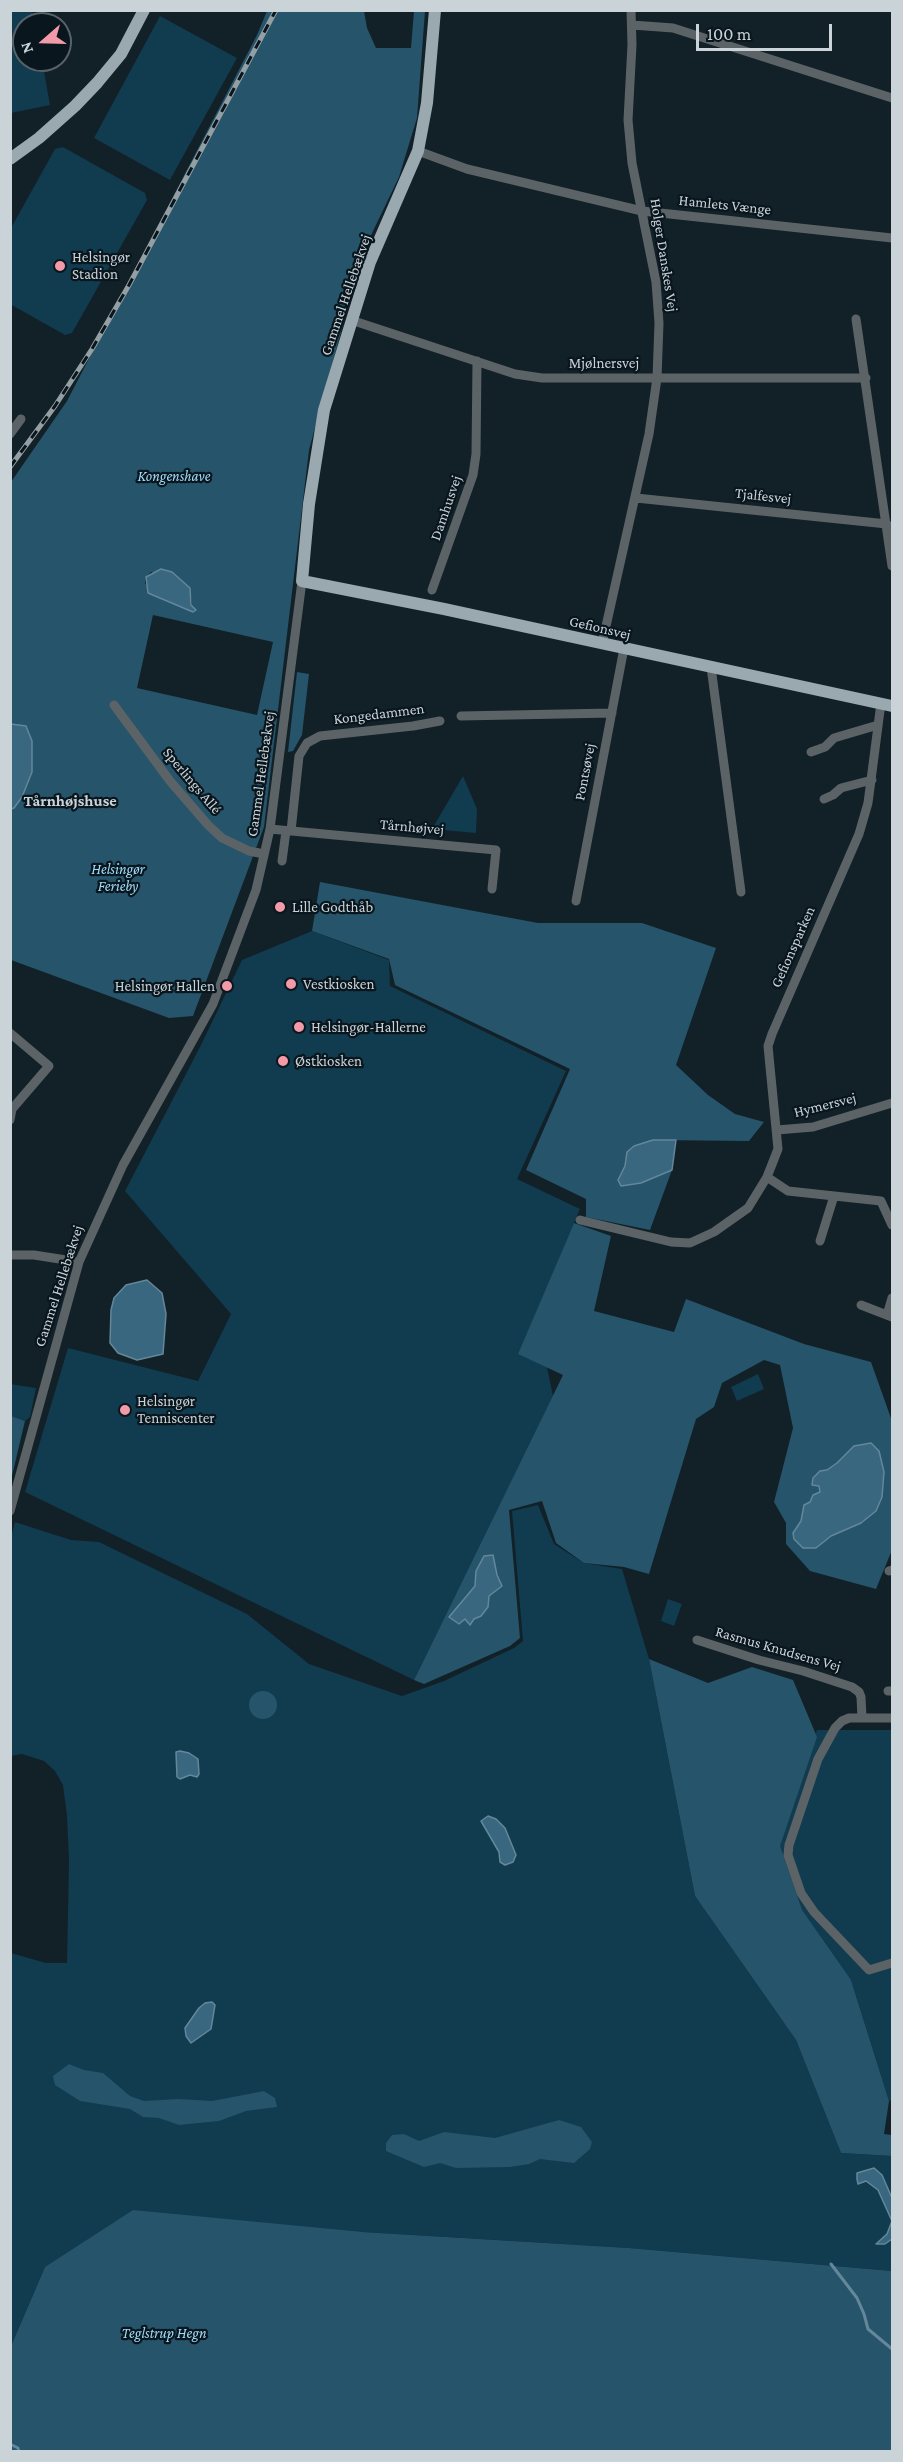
<!DOCTYPE html>
<html>
<head>
<meta charset="utf-8">
<style>
  body { margin:0 }
  #map { position:relative; width:903px; height:2462px; overflow:hidden; background:#122027; font-family:"Crimson Pro",serif }
  canvas { display:block }
  .frame { position:absolute; inset:0; border:12px solid #cad3d8; pointer-events:none }
  .north { position:absolute; left:12px; top:12px; width:60px; height:60px; box-sizing:border-box; background:#09161d; border:2px solid #566268; border-radius:50%; rotate:250deg; font-size:16px; font-weight:700; line-height:24px; text-align:center; color:#cad3d8 }
  .north::after { content:''; display:block; margin:auto; width:21px; height:27px; background:#f39aa8; clip-path:polygon(50% 0,100% 100%,50% 72%,0 100%) }
  .scale { position:absolute; left:696px; top:24px; width:136px; height:27px; box-sizing:border-box; border:3px solid #cad3d8; border-top:0; padding-left:8px; font-size:18px; line-height:21px; white-space:nowrap; color:#cad3d8; -webkit-text-stroke:4px #09161d; paint-order:stroke }
</style>
</head>
<body>
<div id="map">
<canvas width="903" height="2462"></canvas>
<div class="frame"></div>
<div class="north">N</div>
<div class="scale">100 m</div>
</div>
<script>
const ctx = document.querySelector('canvas').getContext('2d');
ctx.lineJoin = 'round';
function paint(path, color) { ctx.fillStyle = color; ctx.fill(path, 'evenodd'); }
const shape = rows => new Path2D(rows.map(r => 'M' + r).join(''));
function stroke(path, color, width, dash) { ctx.strokeStyle = color; ctx.lineWidth = width; ctx.lineCap = dash ? 'butt' : 'round'; ctx.setLineDash(dash || []); ctx.stroke(path); }
function write(font, color, halo, rows, align = 'center') {
  ctx.font = font + ' "Crimson Pro",serif'; ctx.lineWidth = 4.5; ctx.setLineDash([]); ctx.textBaseline = 'middle'; ctx.strokeStyle = halo; ctx.fillStyle = color; for (const [text, x, y, turn = 0] of rows) {
    ctx.save(); ctx.translate(x, y); ctx.rotate((+turn || 0) * Math.PI / 180); ctx.textAlign = isNaN(turn) ? turn : align; if (halo) ctx.strokeText(text, 0, 0); ctx.fillText(text, 0, 0); ctx.restore();
  }
}
paint(shape([
  [11,10,32,11,35,24,24,24,24,60,42,60,50,105,11,113],
  [160,16,237,58,170,180,94,138],
  [63,147,145,193,147,200,72,333,65,335,10,304,11,228,55,149],
  [463,776,477,809,476,833,432,829],
  [312,931,389,960,390,986,566,1071,517,1179,580,1209,519,1353,547,1367,553,1396,414,1680,25,1492,68,1348,198,1381,231,1314,125,1191,200,1047,242,960],
  [758,1374,764,1389,737,1401,731,1387],
  [10,1384,36,1388,30,1417,25,1421,11,1416],
  [538,1505,554,1544,584,1563,622,1569,649,1659,695,1896,796,2040,841,2153,892,2156,892,2271,629,2248,363,2232,45,2267,11,2346,11,1953,46,1963,67,1963,69,1861,67,1816,63,1785,55,1771,44,1761,22,1754,11,1756,10,1541,15,1522,71,1540,99,1542,247,1614,309,1664,402,1696,444,1681,514,1648,523,1641,512,1511],
  [668,1599,682,1604,674,1626,661,1621],
  [817,1730,892,1730,892,2100,889,2101,851,1980,792,1916,768,1842]
]), '#113b4e');
paint(shape([
  [267,11,364,11,367,28,376,48,411,48,414,11,425,11,417,118,399,177,362,254,309,450,264,827,193,1016,169,1018,11,960,10,809,14,808,32,772,32,742,26,726,11,724,11,482,67,401,257,35],
  [151,572,190,588,193,612,155,596,145,583,146,577],
  [153,615,273,642,257,715,137,688],
  [297,672,309,674,302,735,293,751,288,752],
  [320,882,538,923,642,923,716,948,676,1065,708,1095,735,1114,764,1122,749,1141,653,1140,625,1166,618,1180,641,1183,672,1170,650,1230,586,1217,586,1199,526,1170,570,1069,395,985,389,959,312,931],
  [574,1223,611,1236,594,1311,674,1332,686,1299,804,1344,871,1362,892,1421,892,1550,876,1589,810,1571,786,1544,786,1523,774,1502,793,1428,780,1365,764,1360,722,1383,714,1407,696,1419,649,1574,624,1567,584,1563,556,1543,542,1501,509,1510,520,1638,510,1646,424,1684,414,1680,563,1375,518,1354],
  [11,1416,25,1421,11,1480,10,1416],
  [649,1659,708,1683,752,1667,793,1680,817,1737,780,1846,802,1910,851,1980,889,2101,884,2134,892,2135,892,2156,841,2153,796,2040,695,1896],
  '249 1705a14 14 0 1 1 28 0a14 14 0 1 1-28 0Z',
  [69,2064,84,2070,103,2073,130,2096,144,2101,178,2099,212,2101,264,2091,275,2098,277,2107,246,2111,219,2121,179,2125,159,2118,143,2117,130,2109,80,2101,55,2085,53,2076],
  [559,2120,581,2127,592,2142,590,2149,574,2163,540,2159,529,2164,510,2167,456,2168,440,2163,424,2167,386,2151,386,2143,392,2135,404,2134,419,2141,444,2132,495,2138],
  [133,2210,363,2232,629,2248,892,2271,892,2451,11,2451,11,2346,45,2267]
]), '#25546b');
const water = shape([
  [161,569,172,572,190,588,191,605,196,610,193,612,148,593,146,577,161,569],
  [11,724,26,726,32,741,32,772,22,797,14,808,11,809,11,724],
  [653,1140,676,1140,672,1170,641,1183,621,1186,618,1180,625,1166,627,1152,634,1146,653,1140],
  [147,1280,162,1293,166,1314,163,1354,137,1360,118,1353,110,1343,111,1310,114,1298,126,1285,147,1280],
  [871,1443,879,1451,884,1472,882,1497,876,1511,861,1523,831,1536,816,1548,803,1548,794,1539,793,1533,801,1521,804,1505,810,1502,813,1495,820,1492,819,1486,812,1485,813,1478,820,1471,827,1470,837,1463,854,1446,871,1443],
  [493,1555,497,1575,502,1586,489,1596,488,1607,481,1616,474,1619,470,1625,465,1619,459,1624,449,1617,475,1586,476,1571,484,1556,493,1555],
  [180,1751,189,1753,198,1759,199,1774,197,1777,190,1775,180,1779,177,1777,176,1752,180,1751],
  [488,1816,496,1819,505,1828,516,1855,513,1862,505,1865,500,1862,499,1852,481,1821,488,1816],
  [212,2002,215,2005,211,2029,191,2043,186,2036,185,2028,199,2008,205,2003,212,2002],
  [874,2168,882,2175,892,2198,892,2239,885,2244,876,2244,887,2234,892,2221,887,2210,878,2190,866,2181,858,2184,857,2179,857,2173,874,2168]
]);
paint(water, '#39677f');
stroke(water, '#64879a', 1.5);
stroke(shape([
  [831,2264,857,2298,864,2314,868,2329,892,2349],
  [10,2444,18,2448,19,2452]
]), '#64879a', 3);
stroke(shape([
  [632,25,673,28,892,98],
  [418,151,467,169,642,211,892,238],
  [856,319,892,566],
  [351,320,515,374,542,378,866,378],
  [10,434,21,419],
  [636,498,887,524],
  [432,590,473,475,476,454,477,361],
  [602,644,649,434,657,378,659,323,656,282,632,163,628,120,632,45,631,10],
  [711,667,741,892],
  [114,705,170,781,208,825,222,838,249,851,264,854],
  [461,716,612,713],
  [811,752,825,747,834,738,878,725],
  [824,799,833,795,841,788,872,780],
  [270,829,496,850,492,889],
  [291,831,299,756,307,743,320,736,413,726,440,721],
  [282,861,286,831],
  [576,901,624,648],
  [10,1033,49,1066,12,1109,10,1120],
  [777,1130,813,1127,892,1103],
  [767,1177,788,1191,881,1201,892,1225],
  [580,1220,671,1242,690,1243,714,1232,748,1208,767,1177,778,1149,768,1046,772,1034,859,834,868,803,881,703],
  [820,1241,834,1196],
  [10,1255,34,1255,79,1262],
  [861,1305,892,1317],
  [887,1315,892,1298],
  [10,1511,79,1262,123,1165,213,1004,256,890,270,829,302,581],
  [889,1571,892,1570],
  [697,1640,759,1660,803,1671,852,1687,859,1692,861,1697,862,1718],
  [888,1691,892,1691],
  [892,1718,849,1718,842,1721,835,1728,818,1759,789,1845,788,1855,801,1893,814,1912,869,1970,892,1963]
]), '#5c6366', 9);
stroke(shape([
  [435,10,427,103,418,151,370,262,324,410,309,504,302,581,444,609,892,706],
  [10,159,39,138,75,106,97,83,121,54,144,10]
]), '#9aa8b0', 12);
const rail = shape([
  [10,467,55,406,92,349,129,285,276,10]
]);
stroke(rail, '#949fa4', 5);
stroke(rail, '#09161d', 3, [9]);
for (const [x, y, r, color] of [
  [60,266,6,"#f39aa8"],
  [280,907,6,"#f39aa8"],
  [291,984,6,"#f39aa8"],
  [227,986,6,"#f39aa8"],
  [299,1027,6,"#f39aa8"],
  [283,1061,6,"#f39aa8"],
  [125,1410,6,"#f39aa8"]
]) { const dot = new Path2D(); dot.arc(x, y, r, 0, 2 * Math.PI); ctx.fillStyle = color; ctx.fill(dot); stroke(dot, '#09161d', 2); }
write('15px', '#cad3d8', '#09161d', [
  ["Hamlets Vænge",725,205,6],
  ["Holger Danskes Vej",664,255,81],
  ["Gammel Hellebækvej",346,295,-71],
  ["Mjølnersvej",604,363],
  ["Tjalfesvej",763,496,6],
  ["Damhusvej",446,508,-71],
  ["Gefionsvej",600,628,13],
  ["Kongedammen",379,714,-7],
  ["Pontsøvej",585,772,-79],
  ["Gammel Hellebækvej",261,774,-82],
  ["Sperlings Allé",192,781,50],
  ["Tårnhøjvej",412,827,5],
  ["Gefionsparken",793,947,-66],
  ["Hymersvej",825,1105,-14],
  ["Gammel Hellebækvej",59,1286,-72],
  ["Rasmus Knudsens Vej",778,1649,16]
]);
write('15px', '#cad3d8', '#09161d', [
  ["Helsingør",72,257],
  ["Stadion",72,274],
  ["Lille Godthåb",292,907],
  ["Vestkiosken",303,984],
  ["Helsingør Hallen",215,986,"right"],
  ["Helsingør-Hallerne",311,1027],
  ["Østkiosken",295,1061],
  ["Helsingør",137,1401],
  ["Tenniscenter",137,1418]
], 'left');
write('italic 15px', '#a0dbfb', '#09161d', [
  ["Kongenshave",174,476],
  ["Helsingør",118,869],
  ["Ferieby",118,886],
  ["Teglstrup Hegn",164,2333]
]);
write('bold 16px', '#cad3d8', '#09161d', [
  ["Tårnhøjshuse",70,801]
]);
</script>
</body>
</html>
